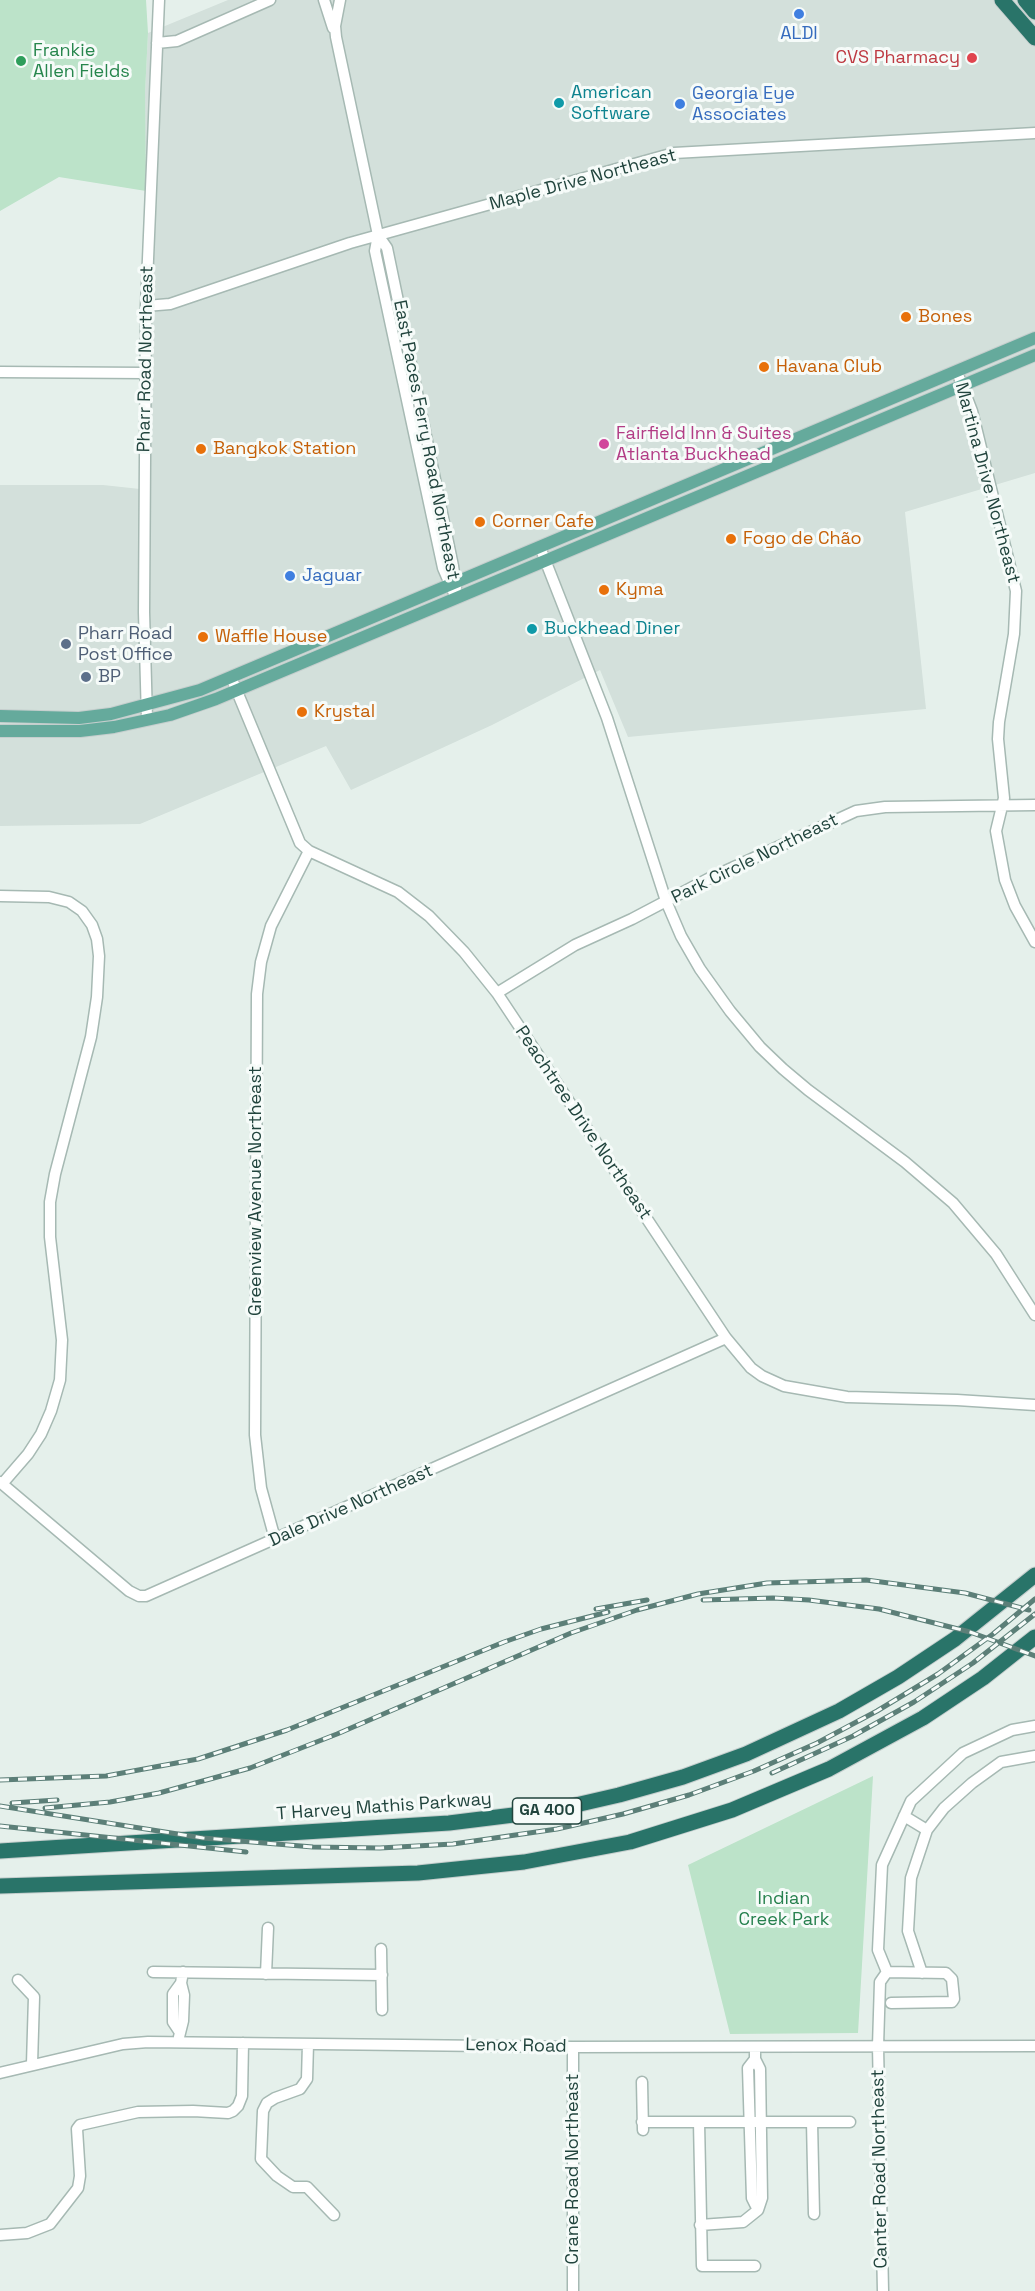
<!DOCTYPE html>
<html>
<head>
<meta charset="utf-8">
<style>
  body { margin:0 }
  canvas { display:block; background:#e5f0eb }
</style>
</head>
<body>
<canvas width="1035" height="2291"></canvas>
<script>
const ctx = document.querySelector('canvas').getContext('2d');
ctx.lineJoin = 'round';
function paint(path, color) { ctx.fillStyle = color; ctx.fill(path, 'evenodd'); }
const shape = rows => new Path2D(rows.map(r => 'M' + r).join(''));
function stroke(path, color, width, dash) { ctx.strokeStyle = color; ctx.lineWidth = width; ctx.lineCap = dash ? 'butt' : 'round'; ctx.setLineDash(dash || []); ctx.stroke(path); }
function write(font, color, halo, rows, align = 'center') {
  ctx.font = font + ' "Space Grotesk",sans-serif'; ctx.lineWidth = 6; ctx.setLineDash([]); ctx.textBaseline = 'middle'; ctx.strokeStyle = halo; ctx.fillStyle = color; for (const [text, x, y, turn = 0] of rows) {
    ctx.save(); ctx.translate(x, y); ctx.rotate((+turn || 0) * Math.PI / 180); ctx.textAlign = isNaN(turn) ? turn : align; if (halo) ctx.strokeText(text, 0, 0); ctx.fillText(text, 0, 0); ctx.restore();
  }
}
paint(shape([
  [228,0,1035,0,1035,473,905,512,926,709,628,737,600,670,492,725,351,790,326,746,140,824,0,826,0,485,103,485,140,489,146,299,145,93,148,33]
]), '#d3e0db');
paint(shape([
  [0,0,146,0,148,33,145,93,146,191,59,177,0,211],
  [873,1776,858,2033,730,2034,688,1865]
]), '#bce3c9');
const minor = shape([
  [324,0,333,28],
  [340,0,335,26,336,37,378,235,375,251,443,568,456,598],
  [157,43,177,41,270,0],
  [378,235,387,248,453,566,456,588],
  [146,306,170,304,350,243,674,153,1035,133],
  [0,372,145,373],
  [957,372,972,411,1016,591,1014,634,999,722,998,739,1004,798,996,831,1005,880,1015,906,1035,942],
  [540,547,607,718,666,901,681,936,700,969,730,1011,760,1047,783,1069,808,1090,905,1162,953,1203,996,1254,1035,1315],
  [231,677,300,843,309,851,398,892,429,916,464,952,497,993,726,1338,751,1368,762,1376,784,1386,847,1397,957,1400,1035,1405],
  [147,719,144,612,146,306,159,0],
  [0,896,49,897,69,902,82,911,92,925,97,939,99,956,97,997,91,1037,55,1174,50,1202,50,1237,62,1340,60,1380,51,1411,41,1434,28,1454,2,1484],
  [497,993,575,945,632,919,708,879,856,811,885,807,1035,805],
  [0,1482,129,1591,139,1596,146,1596,726,1338],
  [275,1539,261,1488,255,1435,257,994,261,962,271,926,309,851],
  [904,1816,927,1830],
  [381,1949,382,2010],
  [153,1972,382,1975],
  [887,1972,946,1973,952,1979,954,1999,952,2002,891,2003],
  [922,1973,908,1931,911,1878,927,1830,944,1808,972,1783,1001,1762,1035,1756],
  [266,1974,268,1928],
  [18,1980,34,1997,32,2064],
  [179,2031,173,2022,173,1994,181,1983,183,1972],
  [179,2037,183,2021,184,1995,181,1983],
  [308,2044,307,2079,300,2089,275,2098,267,2103,263,2111,261,2159,277,2176,293,2187,307,2187,334,2215],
  [755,2059,748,2068,752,2198,758,2210],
  [0,2073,123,2044,148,2042,573,2047,1035,2046],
  [642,2082,643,2130],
  [642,2122,850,2122],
  [699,2122,702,2266,755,2266],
  [812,2122,814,2214],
  [700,2225,743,2222,758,2210,762,2198,760,2069,755,2059,755,2048],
  [0,2235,27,2233,50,2224,78,2188,80,2176,77,2129,80,2125,138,2112,193,2111,228,2113,233,2111,238,2106,242,2096,243,2043],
  [573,2291,573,2047],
  [883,2291,878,2046,880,1982,887,1972,878,1950,882,1865,911,1801,963,1753,1012,1730,1035,1726]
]);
const major = shape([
  [0,716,79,718,111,714,200,690,1035,338],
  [0,731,80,731,114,727,170,715,216,699,1035,355]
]);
const highway = shape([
  [1002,0,1035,38],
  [1025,0,1035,12],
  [0,1851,449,1823,554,1810,619,1795,683,1777,746,1754,839,1711,898,1677,955,1639,1035,1575],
  [0,1886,418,1873,524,1862,630,1842,732,1810,829,1769,923,1718,983,1678,1035,1637]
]);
stroke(minor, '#a6b9b3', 13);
stroke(major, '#c5cecd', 14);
stroke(highway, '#c5cecd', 17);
stroke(minor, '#fff', 10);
stroke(major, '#65aa9c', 12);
stroke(highway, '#297469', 15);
const rail = shape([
  [703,1600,773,1598,809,1600,879,1609,970,1632,1035,1656],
  [596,1609,647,1600],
  [772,1773,853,1736,914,1702,973,1663,1035,1614],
  [0,1780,106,1776,198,1759,287,1730,504,1642,541,1629,608,1612],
  [12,1803,57,1800],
  [0,1806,203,1838,313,1847,380,1848,453,1844,557,1829,623,1814,689,1795,754,1771,817,1743,877,1711,938,1674,993,1634,1035,1599],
  [45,1808,110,1802,159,1793,250,1768,337,1734,571,1633,637,1610,698,1594,767,1583,866,1580,965,1593,1029,1610],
  [0,1826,246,1852]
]);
stroke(rail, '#5c7f78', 5);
stroke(rail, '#f6fbf9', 3, [9]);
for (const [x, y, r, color] of [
  [799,14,6,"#3f7fe0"],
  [972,58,6,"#e0444e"],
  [21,61,6,"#2e9e5b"],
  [559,103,6,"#0f9aa8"],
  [680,104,6,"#3f7fe0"],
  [906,317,6,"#e8710a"],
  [764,367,6,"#e8710a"],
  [604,444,6,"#d1479c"],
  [201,449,6,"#e8710a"],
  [480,522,6,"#e8710a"],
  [731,539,6,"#e8710a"],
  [290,576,6,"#3f7fe0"],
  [604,590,6,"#e8710a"],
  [532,629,6,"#0f9aa8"],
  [203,637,6,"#e8710a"],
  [66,644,6,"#5c6f8a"],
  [86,677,6,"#5c6f8a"],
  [302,712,6,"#e8710a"]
]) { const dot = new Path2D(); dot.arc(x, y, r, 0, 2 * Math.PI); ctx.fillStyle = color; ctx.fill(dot); stroke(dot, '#f6fbf9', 2); }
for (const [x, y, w] of [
  [547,1811,69]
]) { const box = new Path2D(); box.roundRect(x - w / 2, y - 13, w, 26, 4.5); ctx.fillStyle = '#f6fbf9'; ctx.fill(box); stroke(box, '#21443d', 1.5); }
write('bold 16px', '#21443d', null, [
  ["GA 400",547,1811]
]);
write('18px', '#366cbe', '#f6fbf9', [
  ["ALDI",799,34,"center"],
  ["Georgia Eye",692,94],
  ["Associates",692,115],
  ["Jaguar",302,576]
], 'left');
write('18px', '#27864d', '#f6fbf9', [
  ["Frankie",33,51],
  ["Allen Fields",33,72]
], 'left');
write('18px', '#be3a42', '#f6fbf9', [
  ["CVS Pharmacy",960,58]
], 'right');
write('18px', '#0d838f', '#f6fbf9', [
  ["American",571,93],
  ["Software",571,114],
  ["Buckhead Diner",544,629]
], 'left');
write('18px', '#21443d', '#f6fbf9', [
  ["Maple Drive Northeast",583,180,-15],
  ["Pharr Road Northeast",146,359,-89],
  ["East Paces Ferry Road Northeast",426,440,79],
  ["Martina Drive Northeast",987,483,75],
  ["Park Circle Northeast",755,859,-26],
  ["Peachtree Drive Northeast",583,1123,56],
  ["Greenview Avenue Northeast",256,1191,-90],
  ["Dale Drive Northeast",351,1506,-24],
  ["T Harvey Mathis Parkway",384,1807,-4],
  ["Lenox Road",516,2046,1],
  ["Crane Road Northeast",573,2169,-90],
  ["Canter Road Northeast",880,2169,-91]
]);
write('18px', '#c56008', '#f6fbf9', [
  ["Bones",918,317],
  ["Havana Club",776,367],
  ["Bangkok Station",213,449],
  ["Corner Cafe",492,522],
  ["Fogo de Chão",743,539],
  ["Kyma",616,590],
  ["Waffle House",215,637],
  ["Krystal",314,712]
], 'left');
write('18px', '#b23c85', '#f6fbf9', [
  ["Fairfield Inn & Suites",616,434],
  ["Atlanta Buckhead",616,455]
], 'left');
write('18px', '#4e5e75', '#f6fbf9', [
  ["Pharr Road",78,634],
  ["Post Office",78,655],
  ["BP",98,677]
], 'left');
write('18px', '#26804e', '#f6fbf9', [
  ["Indian",784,1899],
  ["Creek Park",784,1920]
]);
</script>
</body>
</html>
